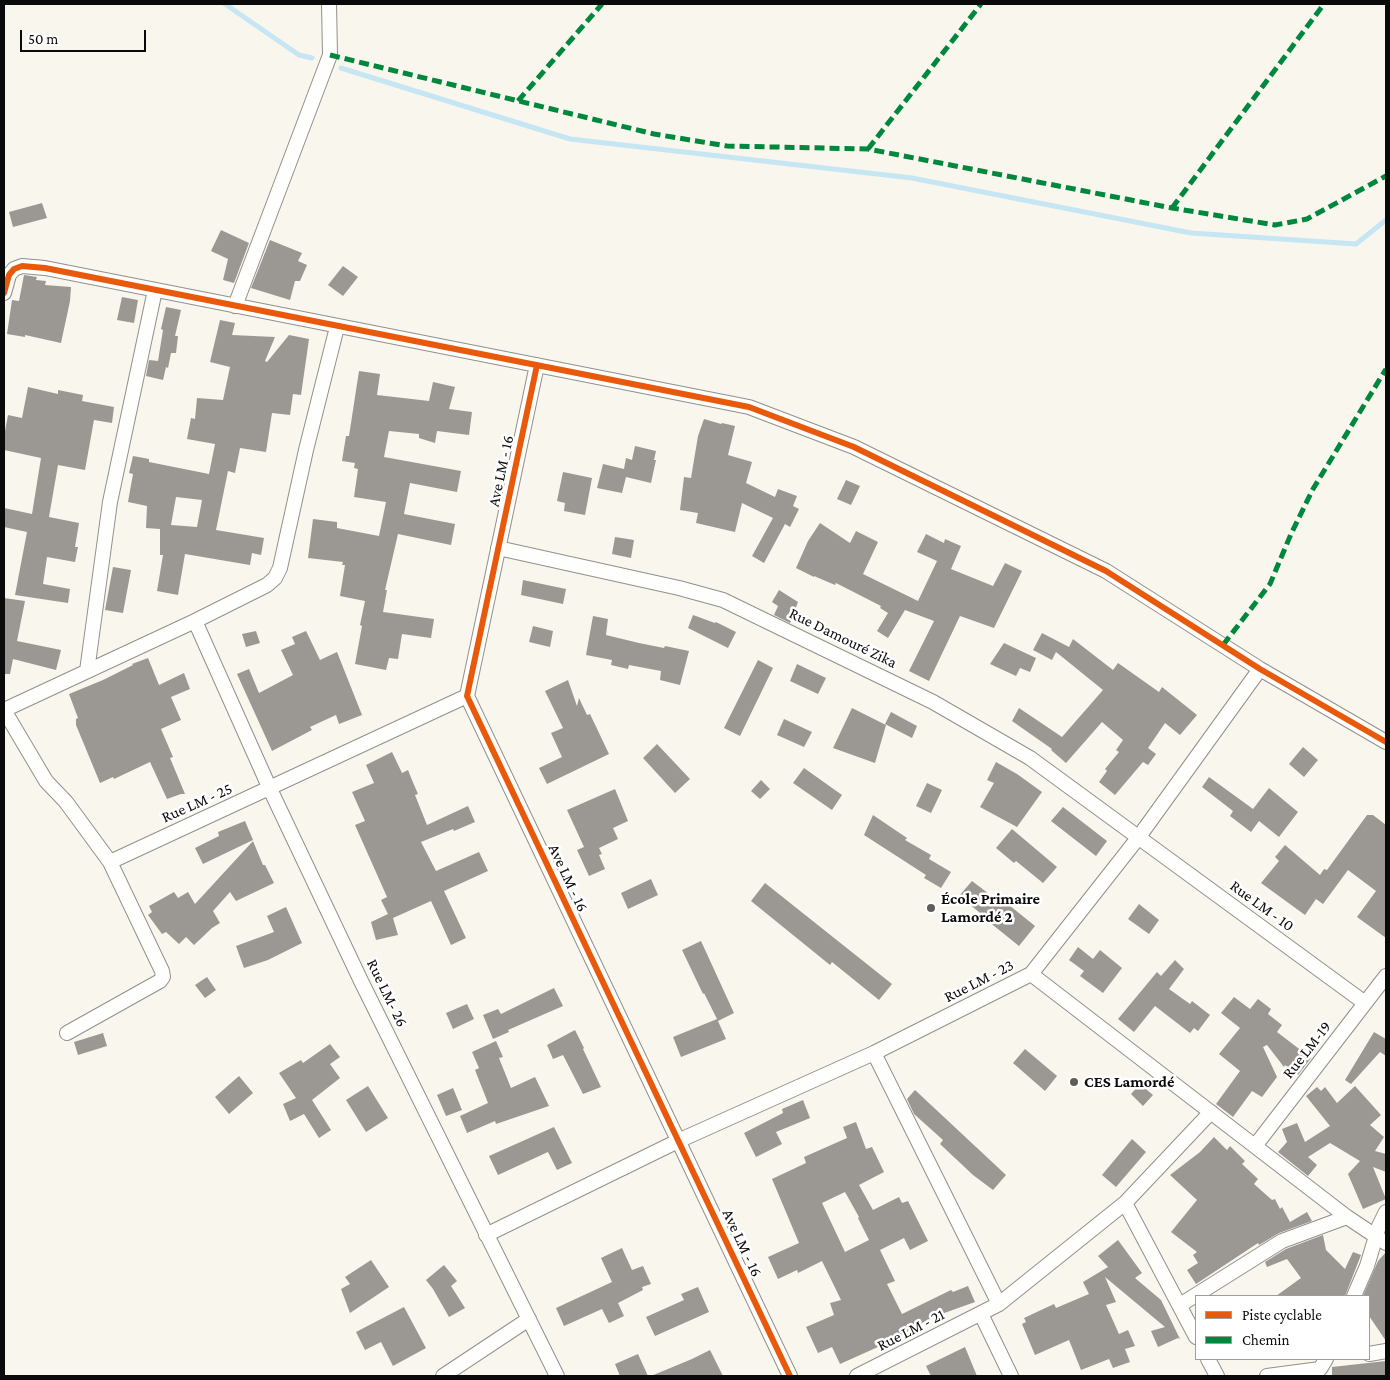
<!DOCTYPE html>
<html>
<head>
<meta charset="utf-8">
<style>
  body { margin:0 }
  #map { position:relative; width:1390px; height:1380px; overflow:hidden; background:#f9f6ed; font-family:"Crimson Pro",serif }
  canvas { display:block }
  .frame { position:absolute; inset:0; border:5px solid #0a0a0a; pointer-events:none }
  .legend { position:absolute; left:1195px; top:1295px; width:175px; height:65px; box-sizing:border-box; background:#fff; border:1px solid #9d9d9d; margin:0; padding:6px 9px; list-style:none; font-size:15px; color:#0a0a0a }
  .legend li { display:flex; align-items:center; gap:10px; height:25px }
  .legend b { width:25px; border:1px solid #9d9d9d }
  .scale { position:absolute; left:20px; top:30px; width:126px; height:22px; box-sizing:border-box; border:2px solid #0a0a0a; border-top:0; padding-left:6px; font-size:15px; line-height:18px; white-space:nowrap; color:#0a0a0a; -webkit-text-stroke:4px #fff; paint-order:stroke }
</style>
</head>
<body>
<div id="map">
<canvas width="1390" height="1380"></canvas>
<div class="frame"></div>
<ul class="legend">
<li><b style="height:6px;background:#e8590c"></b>Piste cyclable</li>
<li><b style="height:6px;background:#00873e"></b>Chemin</li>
</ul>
<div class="scale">50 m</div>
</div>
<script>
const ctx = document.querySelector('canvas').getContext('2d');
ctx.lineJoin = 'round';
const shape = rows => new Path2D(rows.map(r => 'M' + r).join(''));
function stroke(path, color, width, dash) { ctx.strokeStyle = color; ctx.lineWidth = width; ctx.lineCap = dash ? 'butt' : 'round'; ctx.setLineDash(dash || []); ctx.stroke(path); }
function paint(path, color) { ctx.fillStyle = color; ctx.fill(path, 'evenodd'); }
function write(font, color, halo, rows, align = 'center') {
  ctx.font = font + ' "Crimson Pro",serif'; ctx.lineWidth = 5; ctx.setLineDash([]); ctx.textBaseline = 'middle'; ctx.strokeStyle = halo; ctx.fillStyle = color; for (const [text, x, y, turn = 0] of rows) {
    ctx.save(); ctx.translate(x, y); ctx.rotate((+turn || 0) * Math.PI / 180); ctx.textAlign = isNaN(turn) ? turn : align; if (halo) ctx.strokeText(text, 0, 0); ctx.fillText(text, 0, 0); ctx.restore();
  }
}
stroke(shape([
  [225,4,299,55,312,58],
  [341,68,570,139,912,178,1191,233,1356,244,1386,220]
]), '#c5e6f2', 5);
paint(shape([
  [42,203,47,218,13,227,9,212],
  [221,230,249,243,234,283,223,280,228,259,211,251],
  [270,240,302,253,298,261,307,265,300,281,295,281,290,300,251,288],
  [343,266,358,277,343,296,328,285],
  [24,275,37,277,36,280,46,281,45,285,71,287,70,301,61,343,25,335,25,337,7,334,12,300,19,301],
  [122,297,138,300,134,323,117,320],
  [166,307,181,310,175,336,178,336,176,353,171,353,168,368,166,367,163,380,146,376,149,360,158,361,163,330,161,329],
  [220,320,235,323,232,335,275,337,265,361,267,362,289,335,309,339,301,395,293,394,290,415,272,413,266,452,240,448,235,473,228,471,216,530,264,538,261,555,252,553,250,565,185,554,178,595,157,591,163,555,160,555,160,529,146,528,147,506,128,502,133,474,129,473,133,456,149,459,149,462,209,474,215,444,187,439,191,418,195,419,197,398,223,400,230,367,210,362],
  [176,497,202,500,197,527,171,525],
  [359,371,380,374,377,395,429,401,433,382,455,387,449,409,472,412,469,435,437,431,435,443,419,438,419,434,389,431,384,457,461,471,457,492,410,483,404,514,455,524,451,545,398,534,385,590,387,590,383,612,434,619,431,638,402,634,398,659,389,658,386,670,355,664,362,626,360,625,365,601,340,596,345,565,342,565,343,562,308,558,313,519,337,522,337,528,379,536,386,502,354,497,358,469,354,468,355,463,342,461,346,436,349,436],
  [28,387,58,394,58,390,83,395,82,401,114,407,112,423,94,420,85,470,58,465,49,517,79,523,75,547,78,547,75,562,47,557,43,584,70,589,68,603,15,595,27,532,4,527,4,508,32,514,41,458,4,450,4,431,5,431,8,415,22,418],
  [704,419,721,424,722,423,735,426,728,455,752,462,746,483,775,497,778,489,797,496,793,506,799,509,790,527,785,524,764,563,752,556,773,518,742,503,735,532,696,523,698,513,680,510,684,477,691,478,698,436],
  [635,446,656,451,654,460,656,460,651,483,626,477,622,493,597,488,603,464,624,469,626,458,632,460],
  [563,472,592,478,585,515,564,511,565,503,557,501],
  [846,480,860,486,851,505,837,499],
  [820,523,850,543,856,531,878,542,863,574,918,601,937,561,917,552,926,534,944,543,945,539,961,546,951,569,993,586,1005,563,1022,571,994,628,960,616,929,681,909,671,934,621,905,610,888,638,877,631,888,613,880,608,881,606,836,583,835,585,814,576,814,577,796,568,808,541],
  [615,537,634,540,631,558,612,554],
  [113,567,131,570,123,613,105,610],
  [523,580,566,589,563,604,521,595],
  [779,590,798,602,790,623,774,615,778,606,772,602],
  [4,598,25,601,17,641,61,650,56,670,13,659,10,674,4,674],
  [693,615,715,623,716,622,736,632,728,648,688,628],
  [593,616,608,619,606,635,639,643,664,648,665,646,689,651,680,685,660,680,661,671,629,665,628,669,611,665,612,660,586,655],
  [533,626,553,631,550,647,529,642],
  [256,631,260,643,246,647,242,634],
  [306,631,320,660,337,652,362,715,339,724,336,715,310,727,312,730,272,751,237,674,249,669,259,693,293,675,281,650,295,644,292,637],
  [1042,633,1069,647,1073,639,1113,670,1118,663,1159,692,1162,687,1197,715,1180,735,1165,723,1148,748,1156,754,1148,765,1143,762,1115,795,1099,782,1107,771,1105,769,1119,752,1116,750,1123,740,1102,722,1066,763,1051,750,1052,749,1012,721,1019,708,1062,737,1103,690,1056,652,1052,660,1033,650],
  [1004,643,1036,658,1030,672,1020,668,1016,676,990,664],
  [148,658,159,685,184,673,190,689,171,697,181,720,161,729,173,757,170,758,185,794,181,794,167,799,150,762,114,779,113,777,100,783,76,725,76,719,78,718,69,694,103,680,133,665,132,664],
  [758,660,773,668,740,736,724,728],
  [797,664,826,678,818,694,790,681],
  [568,680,577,706,579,698,587,715,590,714,609,754,547,784,539,768,562,757,551,733,563,728,545,691],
  [852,708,886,725,875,763,833,748],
  [891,712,917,726,912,738,885,724],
  [784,719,812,732,804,747,777,735],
  [657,744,690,779,675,793,643,758],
  [1303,747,1318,760,1304,777,1289,764],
  [392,752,402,773,408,770,412,780,418,794,415,795,427,825,468,806,475,822,454,831,453,829,421,842,436,871,479,852,488,871,444,891,466,938,451,945,431,901,393,918,398,935,376,940,371,922,388,914,381,900,387,897,355,825,365,821,352,792,374,783,366,765],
  [996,762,1017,774,1042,792,1017,827,980,807,994,783,987,780],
  [804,768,842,795,832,810,793,783],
  [1209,777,1253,809,1269,788,1298,812,1279,837,1259,821,1251,832,1230,816,1233,811,1202,787],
  [761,780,770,789,760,799,751,791],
  [927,783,942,790,931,813,916,806],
  [615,789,628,821,613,828,618,839,599,848,602,854,599,855,605,869,589,876,577,850,584,847,567,810],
  [1063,807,1107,841,1096,856,1051,821],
  [873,815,907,838,905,840,931,855,929,859,951,872,941,888,924,878,926,875,864,835],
  [1367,815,1373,815,1386,825,1386,938,1357,917,1376,891,1348,870,1323,904,1316,899,1305,915,1261,883,1279,861,1275,857,1285,845,1320,875,1324,869,1327,870],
  [245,821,253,840,203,864,195,848,219,836,218,832],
  [1012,829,1057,867,1043,883,1016,861,1014,863,996,848],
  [253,841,263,865,265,865,274,883,236,901,230,892,213,911,220,923,212,928,194,945,186,937,179,944,166,932,162,934,148,915,152,912,149,906,174,892,178,898,188,892,195,904],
  [651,879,658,895,628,909,621,893],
  [972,881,997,900,999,897,1035,926,1019,946,983,917,984,916,959,896],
  [765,883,892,984,879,1000,832,962,830,965,751,901],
  [1139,904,1159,920,1149,934,1128,919],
  [286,907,302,943,268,960,244,968,236,946,274,932,267,916],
  [701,941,734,1013,718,1021,726,1039,681,1057,673,1037,717,1019,704,993,703,994,682,950],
  [1078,947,1093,959,1100,950,1122,968,1103,993,1080,976,1084,971,1069,960],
  [1175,960,1184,969,1169,989,1190,1004,1192,1001,1210,1015,1198,1031,1194,1028,1190,1033,1155,1006,1134,1032,1118,1019,1157,972,1161,976],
  [207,977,216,990,205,998,195,985],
  [554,988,563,1006,508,1030,509,1032,493,1039,483,1015,498,1009,501,1014],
  [1234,997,1250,1009,1258,999,1271,1009,1268,1014,1282,1025,1277,1032,1311,1058,1298,1075,1285,1065,1284,1067,1267,1045,1263,1047,1277,1077,1262,1097,1252,1091,1233,1117,1216,1104,1240,1071,1219,1054,1240,1028,1221,1013],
  [467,1004,474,1019,453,1029,446,1013],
  [575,1030,584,1048,583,1049,601,1087,583,1094,563,1055,553,1059,547,1045],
  [1374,1032,1386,1039,1386,1056,1380,1052,1351,1084,1345,1080],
  [103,1033,107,1046,78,1055,74,1042],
  [496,1041,503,1057,499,1058,511,1088,535,1077,549,1106,496,1124,495,1121,467,1133,460,1116,488,1103,475,1070,479,1068,472,1052],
  [330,1044,340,1057,330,1064,340,1078,312,1100,331,1130,319,1138,304,1114,290,1121,283,1104,296,1098,279,1073,301,1060,303,1063],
  [1025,1049,1057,1076,1045,1091,1013,1063],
  [239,1076,253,1093,229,1114,215,1097],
  [1140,1084,1153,1095,1143,1106,1131,1094],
  [368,1086,388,1118,366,1132,346,1100],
  [1355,1086,1381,1115,1370,1125,1384,1137,1375,1151,1386,1154,1386,1172,1373,1167,1386,1199,1363,1209,1348,1174,1360,1161,1330,1143,1308,1157,1317,1165,1308,1176,1278,1152,1287,1142,1282,1129,1297,1123,1305,1142,1330,1126,1306,1096,1317,1087,1321,1091,1325,1087,1337,1103],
  [453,1088,462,1110,446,1116,437,1095],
  [915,1090,1006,1175,993,1190,973,1175,940,1144,943,1140,914,1114,907,1099],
  [803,1100,810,1118,776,1132,782,1144,756,1157,744,1133,783,1113,782,1109],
  [856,1122,866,1149,872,1147,884,1172,859,1185,873,1210,899,1197,902,1203,908,1201,928,1241,910,1250,904,1238,880,1250,895,1281,887,1284,902,1314,951,1290,953,1292,968,1286,975,1302,936,1316,908,1330,909,1333,840,1364,832,1347,818,1353,806,1327,834,1315,830,1303,841,1300,822,1261,798,1273,797,1270,778,1279,768,1257,799,1243,772,1179,806,1163,804,1157,847,1138,843,1127],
  [845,1192,859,1217,858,1218,869,1240,845,1252,822,1203],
  [554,1127,572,1163,557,1170,548,1152,498,1175,489,1156],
  [1214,1137,1227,1150,1230,1146,1245,1161,1242,1164,1258,1179,1254,1184,1272,1200,1275,1199,1280,1209,1282,1207,1290,1222,1307,1212,1312,1221,1279,1233,1259,1245,1258,1243,1196,1284,1187,1270,1198,1263,1193,1255,1197,1252,1171,1232,1197,1200,1170,1175,1200,1152],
  [1132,1139,1146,1152,1116,1187,1102,1175],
  [1323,1235,1326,1250,1345,1269,1353,1252,1361,1255,1345,1296,1276,1296,1301,1278,1287,1259,1267,1267,1265,1262,1286,1249],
  [1118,1240,1142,1273,1135,1278,1161,1300,1180,1339,1178,1338,1158,1347,1151,1331,1165,1327,1105,1277,1116,1302,1106,1305,1119,1334,1128,1330,1135,1346,1125,1349,1130,1362,1113,1368,1109,1359,1081,1370,1069,1340,1035,1355,1022,1324,1026,1322,1024,1318,1054,1304,1056,1308,1089,1294,1083,1282,1108,1267,1098,1256],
  [622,1248,632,1270,643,1266,651,1284,642,1287,643,1290,618,1303,624,1316,609,1323,602,1309,564,1326,556,1308,612,1282,601,1258],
  [1386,1252,1386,1341,1369,1316,1369,1296,1363,1296,1378,1261],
  [371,1260,389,1287,350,1313,341,1289,350,1284,345,1277],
  [444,1265,457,1281,451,1286,465,1308,449,1317,433,1289,426,1280],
  [698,1287,709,1312,655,1336,646,1317,684,1300,681,1294],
  [404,1307,426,1348,393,1366,381,1342,365,1350,356,1332],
  [965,1347,977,1376,931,1376,926,1366],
  [710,1350,723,1376,651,1376,692,1359],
  [638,1354,648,1376,620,1376,615,1364],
  [1386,1361,1386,1376,1332,1376,1332,1367]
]), '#9b9894');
const minor = shape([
  [4,293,9,275,14,269,22,266,45,268,749,407,854,447,1106,571,1260,669,1386,742],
  [235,306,330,55,329,4],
  [537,365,467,696,790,1376],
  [498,548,679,588,723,600,933,702,1030,758,1365,1003],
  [195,621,270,789,361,981,557,1376],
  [87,671,110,502,155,290],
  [4,710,46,781,66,802,110,862,467,696],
  [4,710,195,621,267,585,275,578,280,568,306,450,337,327],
  [1031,974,1347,1217,1386,1243],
  [67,1033,160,981,163,977,162,971,110,862],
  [874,1053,999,1304],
  [1255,1146,1386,976],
  [1125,1203,1196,1337],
  [486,1235,678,1141,874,1053,1031,974,1138,838,1260,669],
  [1354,1296,1367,1266,1379,1226,1386,1212],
  [1180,1305,1282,1241,1347,1217],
  [981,1314,1011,1376],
  [1369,1354,1386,1351],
  [1208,1359,1217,1376],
  [443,1376,529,1319],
  [857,1376,999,1304,1125,1203,1211,1112],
  [1267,1376,1320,1369,1326,1359]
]);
stroke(minor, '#92908c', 16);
stroke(minor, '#fefefc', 14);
stroke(shape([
  [330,55,654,134,727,146,868,149,1172,208,1275,225,1307,219,1386,176],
  [518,101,602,4],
  [868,149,981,4],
  [1172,208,1324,4],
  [1223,645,1270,584,1291,534,1313,489,1386,369]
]), '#00873e', 5, [10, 5]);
stroke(shape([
  [4,293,9,275,14,269,22,266,45,268,749,407,854,447,1106,571,1260,669,1386,742],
  [537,365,467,696,790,1376]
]), '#e8590c', 6);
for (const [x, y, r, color] of [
  [931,908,5,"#5e5d59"],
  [1074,1082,5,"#5e5d59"]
]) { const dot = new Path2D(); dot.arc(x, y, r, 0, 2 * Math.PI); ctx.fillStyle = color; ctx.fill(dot); stroke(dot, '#fff', 2); }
write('16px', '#0a0a0a', '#fff', [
  ["Ave LM - 16",501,471,-78],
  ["Rue Damouré Zika",843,638,26],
  ["Rue LM - 25",197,803,-24],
  ["Ave LM - 16",568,878,65],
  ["Rue LM - 10",1262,906,36],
  ["Rue LM - 23",979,981,-27],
  ["Rue LM- 26",387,993,64],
  ["Rue LM-19",1307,1050,-52],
  ["Ave LM - 16",742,1243,65],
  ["Rue LM - 21",911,1330,-27]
]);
write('bold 16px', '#0a0a0a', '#fff', [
  ["École Primaire",941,899],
  ["Lamordé 2",941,917],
  ["CES Lamordé",1084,1082]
], 'left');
</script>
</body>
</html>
